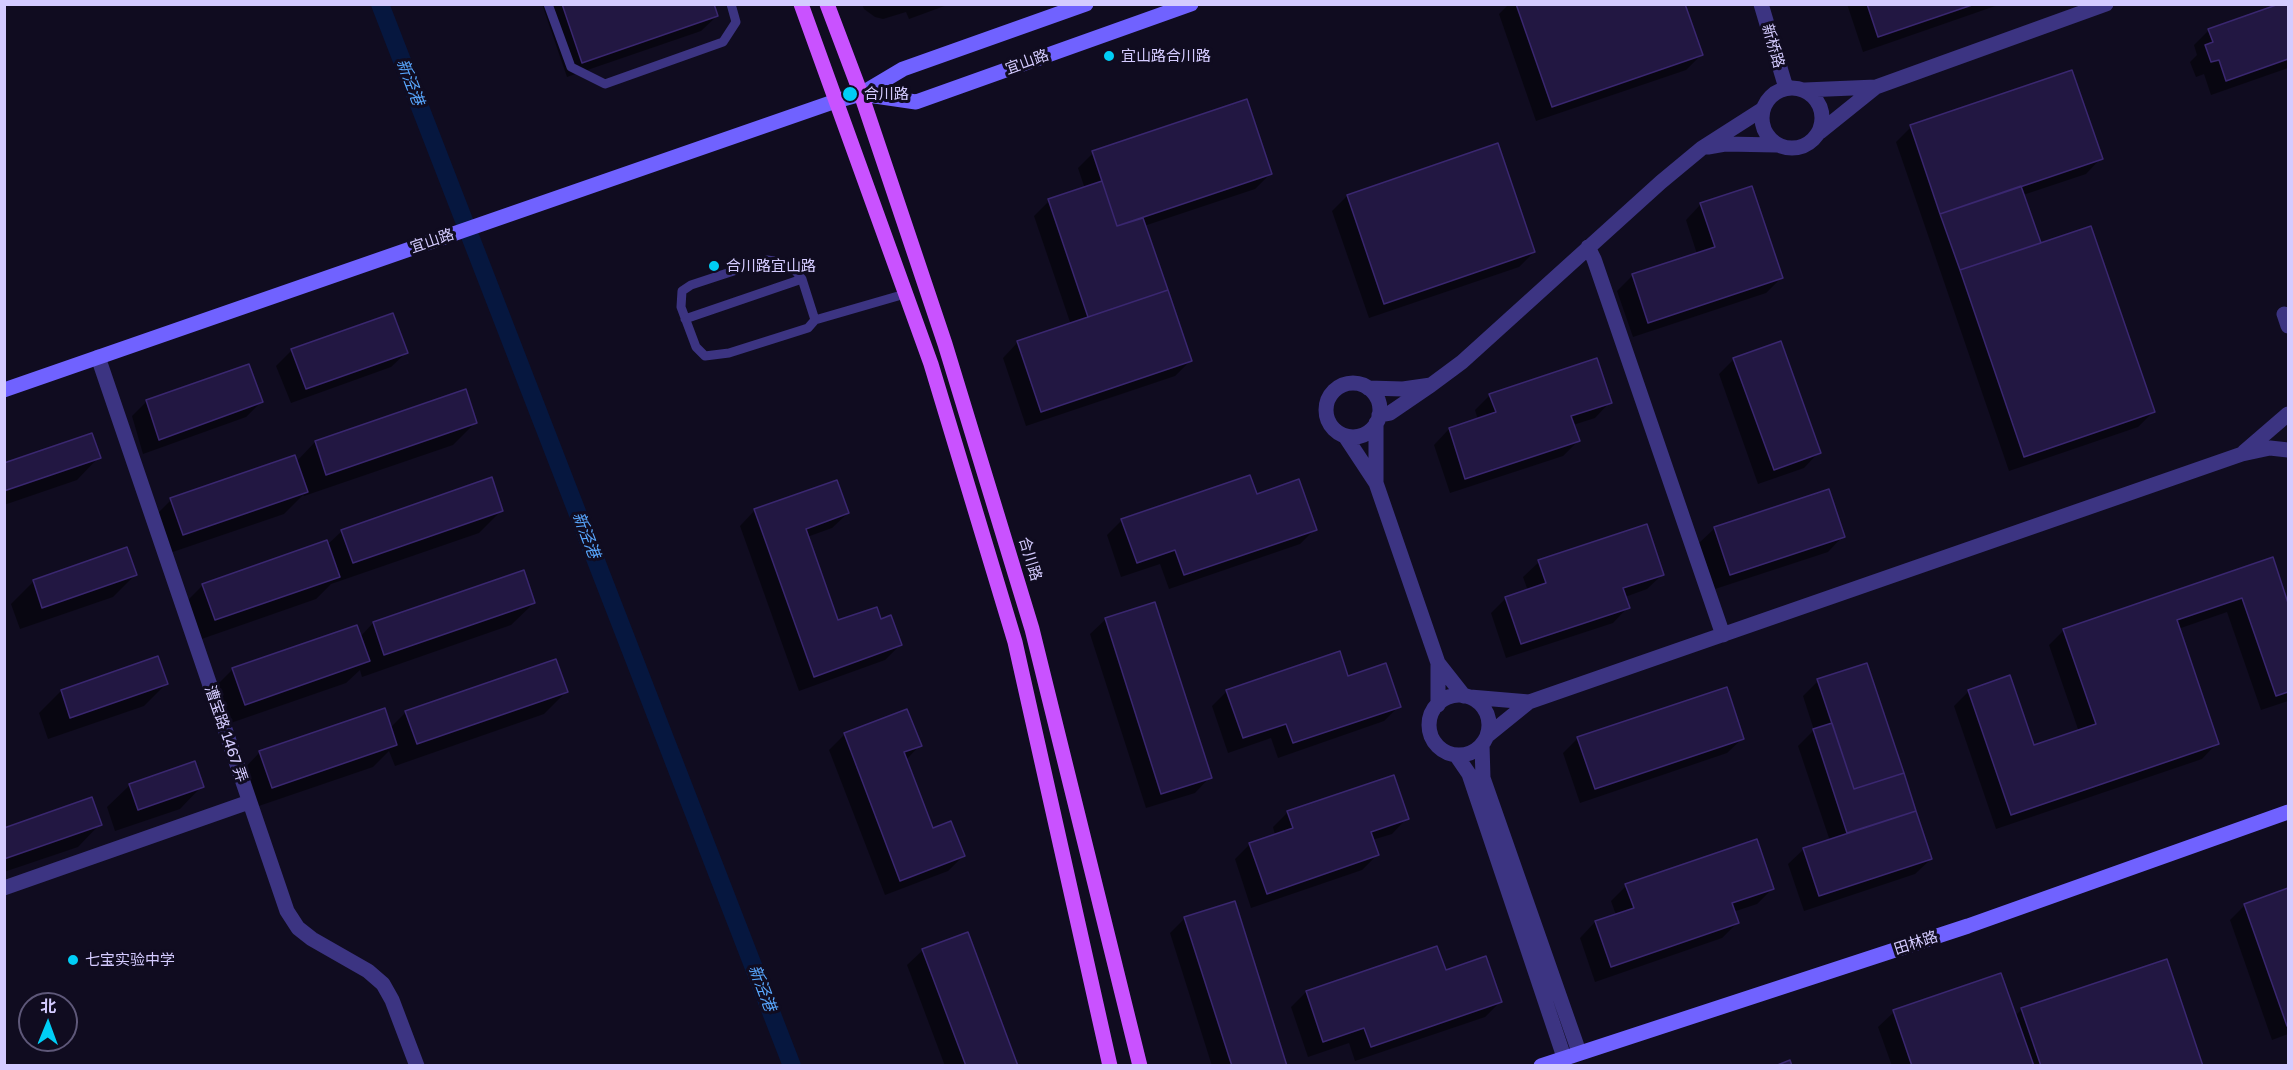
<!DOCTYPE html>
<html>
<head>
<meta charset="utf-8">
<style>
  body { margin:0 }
  #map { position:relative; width:2293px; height:1070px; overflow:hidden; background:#100c20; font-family:"Golos Text","Noto Sans SC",sans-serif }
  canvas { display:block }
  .frame { position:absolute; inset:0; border:6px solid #d4cbff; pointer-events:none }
  .north { position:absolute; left:18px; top:992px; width:60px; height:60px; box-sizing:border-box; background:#100c20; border:2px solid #5e5879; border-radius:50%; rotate:1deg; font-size:16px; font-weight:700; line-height:24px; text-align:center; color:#d4cbff }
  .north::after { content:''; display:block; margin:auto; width:21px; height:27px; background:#00cef6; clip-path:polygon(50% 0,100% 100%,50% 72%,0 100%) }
</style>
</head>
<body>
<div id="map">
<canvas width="2293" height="1070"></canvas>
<div class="frame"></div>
<div class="north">北</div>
</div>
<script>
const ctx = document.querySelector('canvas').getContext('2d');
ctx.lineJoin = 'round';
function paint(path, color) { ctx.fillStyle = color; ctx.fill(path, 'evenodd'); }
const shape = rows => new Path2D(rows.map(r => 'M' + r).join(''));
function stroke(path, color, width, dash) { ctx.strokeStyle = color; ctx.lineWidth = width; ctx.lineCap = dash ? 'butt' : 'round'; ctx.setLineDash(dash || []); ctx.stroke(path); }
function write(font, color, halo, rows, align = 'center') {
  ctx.font = font + ' "Golos Text","Noto Sans SC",sans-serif'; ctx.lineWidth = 6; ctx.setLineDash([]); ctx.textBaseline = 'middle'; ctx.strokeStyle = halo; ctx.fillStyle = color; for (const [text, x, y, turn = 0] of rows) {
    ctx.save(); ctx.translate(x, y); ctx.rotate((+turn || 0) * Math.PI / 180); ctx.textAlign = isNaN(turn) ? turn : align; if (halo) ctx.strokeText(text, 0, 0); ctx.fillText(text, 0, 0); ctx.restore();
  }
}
paint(shape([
  [542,4,713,4,717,16,701,31,567,77],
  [862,4,950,4,909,19,906,12,883,19,875,17,864,9],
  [1509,4,1684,4,1701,55,1686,70,1536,121,1499,14],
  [1847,4,2001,4,1863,52],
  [2284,4,2288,4,2288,68,2211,95,2204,74,2196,77,2190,62,2197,55,2194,45,2209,30],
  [1911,127,2101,158,2086,174,2023,195,2040,245,2153,412,2138,427,2009,471,1896,142],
  [1093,153,1270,174,1255,189,1144,226,1190,361,1175,376,1026,426,1003,358,1018,342,1071,325,1034,216,1049,201,1085,189,1078,168],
  [1347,196,1534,252,1519,267,1369,318,1332,211],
  [1701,204,1781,278,1766,293,1633,337,1617,291,1632,276,1697,254,1686,220],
  [292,350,407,352,391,367,291,403,276,366],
  [1734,359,1819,452,1804,468,1758,484,1719,374],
  [465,391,476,422,453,445,304,496,303,495,284,514,161,556,149,522,171,500,296,462,315,442],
  [1490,395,1610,402,1595,418,1573,425,1578,441,1563,456,1450,493,1434,445,1449,429,1478,420,1475,410],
  [147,401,261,402,246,417,143,454,132,416],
  [99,457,77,480,4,505,4,464],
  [1256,496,1315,529,1300,544,1169,589,1160,564,1121,577,1107,535,1122,520],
  [502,510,479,533,331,584,316,599,193,642,181,607,203,585,327,545,342,531],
  [755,510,848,513,832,528,807,537,838,622,880,621,900,645,885,660,799,691,740,526],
  [1715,528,1843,536,1828,552,1715,589,1699,543],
  [126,549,135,575,113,597,20,629,11,604,33,582],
  [2272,559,2288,608,2288,701,2261,710,2227,612,2178,629,2217,743,2202,759,1996,829,1954,706,1969,691,2033,747,2079,732,2049,645,2064,630],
  [1539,562,1663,574,1647,589,1625,597,1628,607,1613,623,1506,658,1491,613,1506,598,1528,591,1523,577],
  [534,603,511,625,362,677,360,670,346,683,222,726,210,692,233,669,360,637,373,623],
  [1106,619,1210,777,1195,793,1146,808,1090,634],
  [1866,665,1931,859,1915,874,1804,911,1788,864,1804,849,1830,841,1798,746,1814,730,1803,696,1818,681],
  [1347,678,1399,706,1384,721,1278,758,1271,738,1228,753,1212,706,1227,691],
  [166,684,144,706,48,739,39,713,61,691],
  [566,692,544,714,395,766,389,751,373,767,250,809,238,775,260,752,390,728,406,712],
  [907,711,920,745,906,760,932,829,963,856,948,871,885,895,829,750,844,735],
  [1578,738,1743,738,1727,753,1580,803,1563,753],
  [130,785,202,786,180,809,115,831,107,807],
  [1288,812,1407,818,1392,834,1372,840,1377,855,1362,870,1251,908,1235,859,1250,844,1275,835,1273,827],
  [100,824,78,847,4,872,4,830],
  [1626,886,1772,889,1757,904,1733,912,1737,923,1722,938,1595,982,1580,938,1595,922,1616,915,1611,901],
  [2288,890,2288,1034,2272,1040,2230,920,2245,905],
  [1185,918,1286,1066,1212,1066,1170,933],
  [923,950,1017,1066,945,1066,907,965],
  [1445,972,1500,1002,1485,1017,1355,1061,1349,1043,1308,1057,1291,1007,1306,992],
  [2022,1009,2201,1066,1892,1066,1878,1027,1894,1012,2015,1016]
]), '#0007');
stroke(shape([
  [380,4,792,1066]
]), '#06173f', 18);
const building = shape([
  [562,4,714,4,718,16,582,63,562,4],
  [1516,4,1685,4,1703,55,1552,107,1516,4],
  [1867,4,1975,4,1878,37,1867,4],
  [2279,4,2288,4,2288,59,2226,81,2219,60,2211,62,2205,45,2213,42,2208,29,2279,4],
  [2072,70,2103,159,1940,214,1910,125,2072,70],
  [1247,99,1272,174,1117,226,1092,151,1247,99],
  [1498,143,1535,252,1384,304,1347,195,1498,143],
  [1102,181,1117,226,1143,218,1168,290,1088,317,1048,199,1102,181],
  [1752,186,1783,278,1648,323,1632,274,1715,247,1700,203,1752,186],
  [2021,186,2041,243,1960,270,1940,214,2021,186],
  [2091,226,2155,412,2024,457,1960,270,2091,226],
  [1168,290,1192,361,1041,412,1017,341,1168,290],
  [393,313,408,353,306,389,291,349,393,313],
  [1781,341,1821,453,1774,470,1733,358,1781,341],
  [1597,358,1612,403,1571,416,1580,441,1465,479,1449,428,1496,412,1489,394,1597,358],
  [249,364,263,402,159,440,146,400,249,364],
  [466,389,477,423,326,475,315,441,466,389],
  [92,433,101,458,4,491,4,463,92,433],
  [295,455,308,492,183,535,170,498,295,455],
  [1250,475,1257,494,1299,479,1317,530,1184,575,1175,550,1137,563,1121,519,1250,475],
  [492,477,503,511,353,563,341,530,492,477],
  [837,480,849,513,806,529,838,620,877,607,881,619,891,615,902,645,814,677,754,509,837,480],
  [1829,489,1845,537,1730,575,1714,527,1829,489],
  [1647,524,1664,575,1623,588,1630,608,1521,644,1505,597,1546,583,1538,560,1647,524],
  [327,540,340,577,215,620,202,584,327,540],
  [127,547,137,575,42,608,33,580,127,547],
  [2273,557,2288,603,2288,692,2276,696,2242,598,2177,620,2219,744,2011,815,1968,690,2010,675,2034,745,2096,724,2063,629,2273,557],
  [524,570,535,603,384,655,373,622,524,570],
  [1155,602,1212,778,1161,794,1105,618,1155,602],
  [357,625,370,661,245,705,232,668,357,625],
  [1340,651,1348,676,1386,663,1401,707,1293,743,1286,724,1243,738,1226,690,1340,651],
  [158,656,168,684,70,718,61,690,158,656],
  [556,659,568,692,417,744,405,711,556,659],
  [1867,663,1904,773,1854,789,1817,679,1867,663],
  [1727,687,1744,739,1595,789,1577,737,1727,687],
  [385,708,397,745,272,788,259,751,385,708],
  [907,709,922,746,904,752,933,828,951,821,965,856,900,881,844,733,907,709],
  [1832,723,1854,789,1904,773,1916,811,1847,833,1813,729,1832,723],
  [195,761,204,787,138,810,129,784,195,761],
  [1394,775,1409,819,1371,832,1379,855,1267,894,1249,843,1293,828,1287,811,1394,775],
  [92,797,102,825,4,859,4,828,92,797],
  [1916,811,1932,859,1819,896,1803,848,1916,811],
  [1757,839,1774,889,1732,903,1739,923,1611,967,1595,921,1634,908,1625,884,1757,839],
  [2288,888,2288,1025,2287,1026,2244,904,2288,888],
  [1235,901,1287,1066,1232,1066,1184,917,1235,901],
  [968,932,1018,1066,966,1066,922,949,968,932],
  [1437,946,1446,970,1486,956,1502,1002,1371,1047,1364,1028,1323,1042,1306,991,1437,946],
  [2167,959,2203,1066,2041,1066,2021,1008,2167,959],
  [2001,973,2034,1066,1912,1066,1893,1010,2001,973],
  [1790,1060,1792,1066,1775,1066,1790,1060]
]);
paint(building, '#221742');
stroke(building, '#3a2770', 1.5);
stroke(shape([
  [548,4,571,67,605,84,723,42,736,22,731,4],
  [685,319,802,279],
  [815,320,802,279,794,269,781,262,767,260,691,285,682,291,681,307,696,347,705,356,729,353,808,328,815,320,905,294]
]), '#3c3482', 9);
stroke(shape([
  [1761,4,1786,88],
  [1876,87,2106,4],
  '1762 118a30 30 0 1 1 60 0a30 30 0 1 1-60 0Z',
  [1805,90,1876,87,1820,132],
  [1708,147,1725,144,1777,145],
  [1588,247,1594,259,1723,635],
  [2284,314,2288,326],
  [98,357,287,911,298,928,312,939,368,971,383,984,392,1000,417,1066],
  '1326 410a27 27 0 1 1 54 0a27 27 0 1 1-54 0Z',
  [1431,385,1462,362,1661,182,1702,148,1763,109],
  [1368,388,1403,389,1431,385,1390,413,1379,415],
  [1345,436,1376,483,1376,423],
  [2244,452,2288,414],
  [1376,483,1438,663],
  '1429 725a30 30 0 1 1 60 0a30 30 0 1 1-60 0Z',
  [1470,697,1529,702,1487,736],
  [1529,702,2242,454,2270,448,2288,450],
  [1438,705,1438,663,1464,696],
  [1482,745,1483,778,1579,1052],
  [1456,755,1469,774,1564,1057],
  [4,888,249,802]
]), '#3c3482', 15);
stroke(shape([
  [861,94,916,102,1191,4],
  [4,390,836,101,861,94,903,69,1086,4],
  [1541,1066,1968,926,2288,812]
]), '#7062ff', 15);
stroke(shape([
  [801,4,931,364,1015,642,1110,1066],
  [827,4,861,94,945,344,1032,629,1140,1066]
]), '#c952ff', 15);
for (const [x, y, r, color] of [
  [1109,56,6,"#00cef6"],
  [850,94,8,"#00cef6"],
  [714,266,6,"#00cef6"],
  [73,960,6,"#00cef6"]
]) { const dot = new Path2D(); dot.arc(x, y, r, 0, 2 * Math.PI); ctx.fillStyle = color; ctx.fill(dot); stroke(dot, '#100c20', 2); }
write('15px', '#d4cbff', '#100c20', [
  ["新桥路",1773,46,74],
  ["宜山路",1027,62,-20],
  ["宜山路",432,241,-19],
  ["合川路",1030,559,73],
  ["漕宝路 1467 弄",226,734,71],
  ["田林路",1916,943,-18]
]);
write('15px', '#d4cbff', '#100c20', [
  ["宜山路合川路",1121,56],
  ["合川路",864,94],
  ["合川路宜山路",726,266],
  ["七宝实验中学",85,960]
], 'left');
write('italic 16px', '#59a8ff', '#100c20', [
  ["新泾港",410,82,69],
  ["新泾港",586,535,69],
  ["新泾港",762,988,69]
]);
</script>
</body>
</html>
